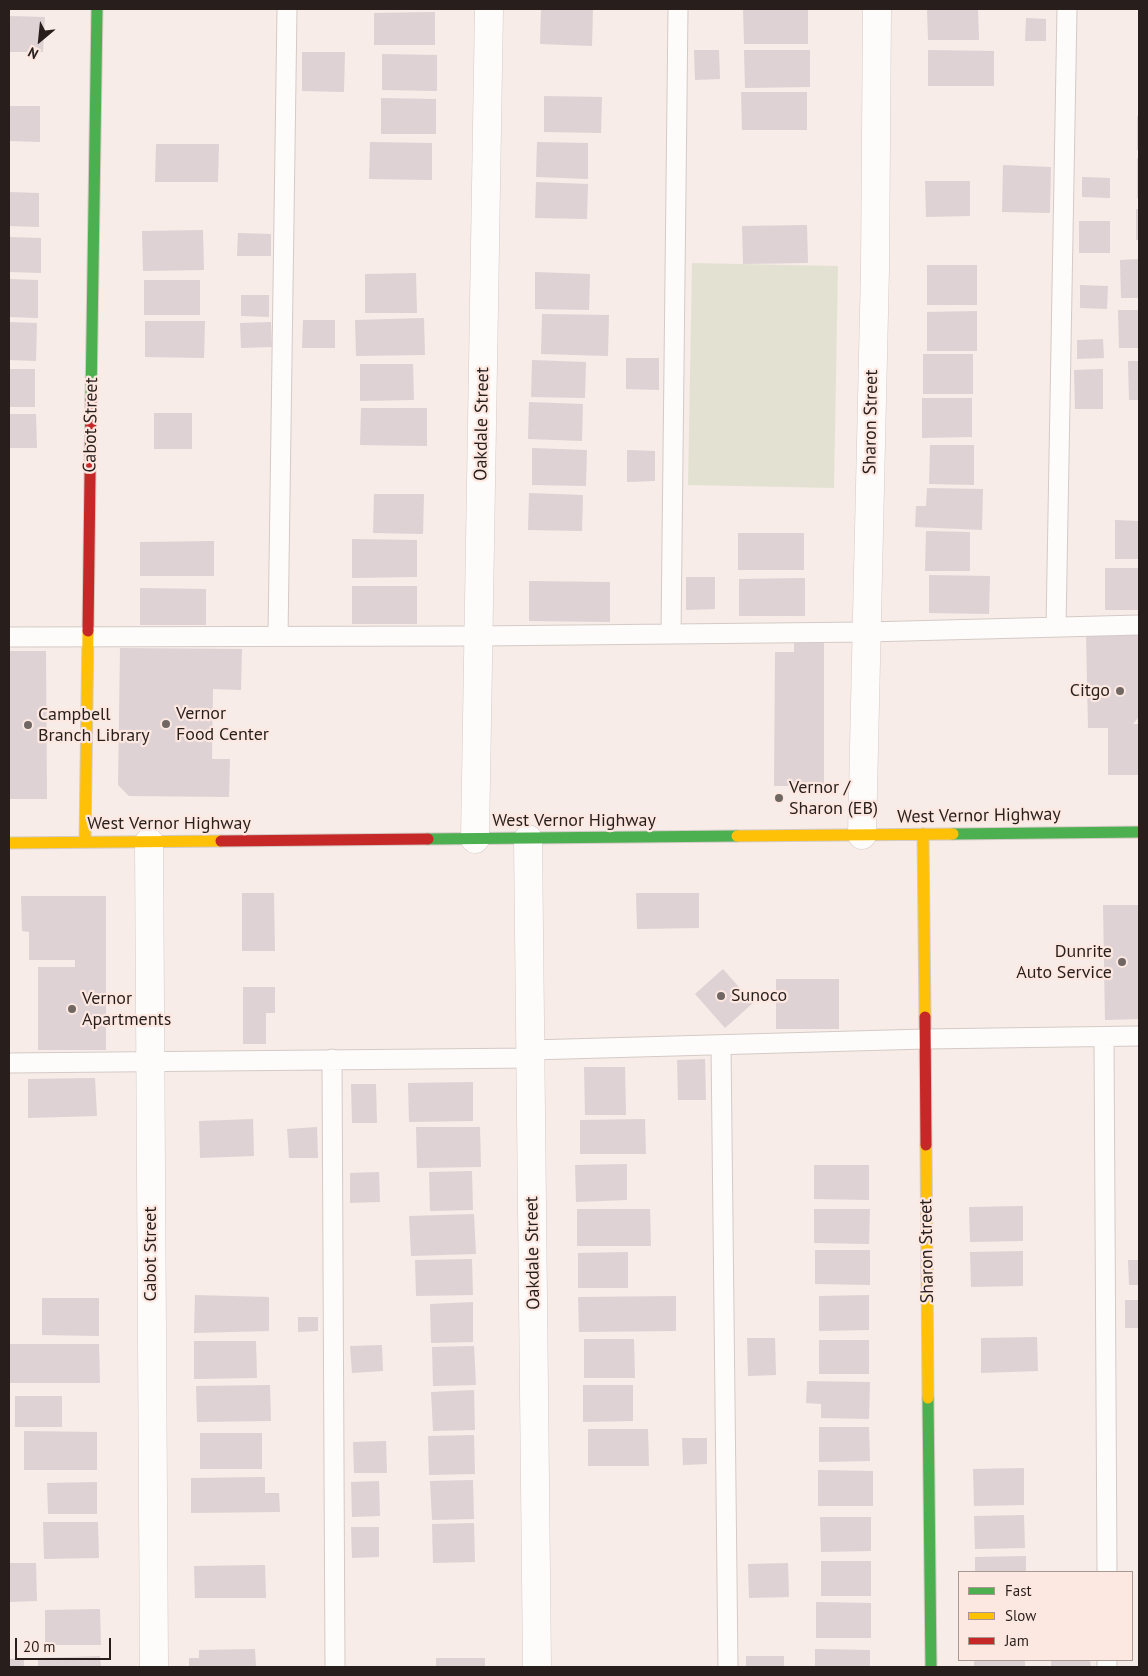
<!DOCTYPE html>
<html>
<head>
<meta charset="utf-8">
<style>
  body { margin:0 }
  #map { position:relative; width:1148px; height:1676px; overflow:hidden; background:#f7ece7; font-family:"PT Sans",sans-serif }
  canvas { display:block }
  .frame { position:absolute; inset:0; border:10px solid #281f1c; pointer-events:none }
  .legend { position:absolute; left:958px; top:1571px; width:175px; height:90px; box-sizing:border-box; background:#fde8e1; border:1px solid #a89892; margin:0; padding:6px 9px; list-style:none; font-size:15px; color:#281f1c }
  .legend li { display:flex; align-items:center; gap:10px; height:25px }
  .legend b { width:25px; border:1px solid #a89892 }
  .north { position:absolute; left:15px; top:15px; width:50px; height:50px; -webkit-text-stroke:4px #fde8e1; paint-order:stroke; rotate:208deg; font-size:14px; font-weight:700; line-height:20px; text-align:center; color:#281f1c }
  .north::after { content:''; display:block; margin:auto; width:18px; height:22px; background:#281f1c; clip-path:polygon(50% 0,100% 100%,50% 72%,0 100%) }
  .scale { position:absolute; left:15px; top:1638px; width:96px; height:22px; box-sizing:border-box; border:2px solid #281f1c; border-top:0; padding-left:6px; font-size:15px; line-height:18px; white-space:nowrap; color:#281f1c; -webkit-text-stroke:4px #fde8e1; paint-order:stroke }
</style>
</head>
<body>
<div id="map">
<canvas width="1148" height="1676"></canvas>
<div class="frame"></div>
<ul class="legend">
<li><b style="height:6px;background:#4caf50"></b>Fast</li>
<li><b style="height:6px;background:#ffc107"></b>Slow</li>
<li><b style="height:6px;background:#c62828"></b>Jam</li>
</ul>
<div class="north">N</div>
<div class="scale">20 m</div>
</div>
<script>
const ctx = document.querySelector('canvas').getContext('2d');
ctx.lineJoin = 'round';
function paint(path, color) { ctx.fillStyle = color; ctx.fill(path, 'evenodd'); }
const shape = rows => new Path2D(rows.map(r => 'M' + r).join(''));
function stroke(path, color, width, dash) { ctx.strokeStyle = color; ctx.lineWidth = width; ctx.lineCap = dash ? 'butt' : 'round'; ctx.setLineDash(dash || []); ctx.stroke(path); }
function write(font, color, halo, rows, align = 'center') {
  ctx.font = font + ' "PT Sans",sans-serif'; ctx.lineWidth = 4.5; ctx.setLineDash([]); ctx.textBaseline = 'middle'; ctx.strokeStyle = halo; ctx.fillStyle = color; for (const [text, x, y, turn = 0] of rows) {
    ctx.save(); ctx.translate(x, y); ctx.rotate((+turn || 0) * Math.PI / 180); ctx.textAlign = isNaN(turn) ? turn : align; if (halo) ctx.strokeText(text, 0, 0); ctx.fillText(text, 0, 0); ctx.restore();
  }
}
paint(shape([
  [692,263,838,266,834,488,688,485]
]), '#e3e2d2');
paint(shape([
  [541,9,593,10,592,46,540,44],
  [743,9,808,9,808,44,744,44],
  [927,9,978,9,979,40,928,40],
  [435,12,435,45,374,45,374,13],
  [9,16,45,17,43,52,9,52],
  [1026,18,1046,19,1046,41,1025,41],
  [694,50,719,50,720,79,695,80],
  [744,50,810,50,810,87,745,88],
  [928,50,994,51,994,86,928,86],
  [302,52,345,52,344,92,302,91],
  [382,54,437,55,437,91,382,90],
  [741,92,807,92,807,130,742,130],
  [544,96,602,97,601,133,544,132],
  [381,98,436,99,436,134,381,134],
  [9,106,40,106,40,142,9,141],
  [1137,116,1139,116,1139,150,1137,150],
  [370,142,432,143,432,180,369,179],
  [537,142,588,143,588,179,536,177],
  [156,144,219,144,218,182,155,182],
  [1137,158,1139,158,1139,198,1137,198],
  [1003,165,1051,167,1050,213,1002,212],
  [1082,177,1110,178,1110,198,1082,197],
  [925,181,970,181,970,216,926,217],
  [536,182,588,184,587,219,535,218],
  [9,192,39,193,39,227,9,226],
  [1136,209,1139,209,1139,240,1136,240],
  [1079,221,1110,221,1110,253,1079,253],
  [807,225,808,263,743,264,742,226],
  [203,230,204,270,143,271,142,231],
  [238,233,271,234,271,256,237,256],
  [9,237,41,238,41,273,9,272],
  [1139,259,1139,298,1121,298,1120,260],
  [927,265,977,265,977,305,927,305],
  [535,272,590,274,589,310,535,309],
  [416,273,417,313,365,313,365,274],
  [9,279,38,280,38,318,9,317],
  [144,280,200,280,200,315,144,315],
  [1080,285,1108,286,1107,309,1080,308],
  [241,295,269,295,269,317,241,316],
  [1118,310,1139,310,1139,348,1119,348],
  [977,311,977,351,927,351,927,312],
  [542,314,609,315,608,356,541,354],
  [424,318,425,355,356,356,355,320],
  [303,320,335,320,335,348,302,348],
  [145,321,205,321,204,358,145,357],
  [9,322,37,323,36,361,9,360],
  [271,322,272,347,241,348,240,323],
  [1103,339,1104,358,1077,359,1077,340],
  [923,354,973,354,973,394,923,394],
  [626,358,659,358,659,390,626,389],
  [532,360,586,362,585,398,531,397],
  [1128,361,1139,361,1139,400,1129,400],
  [360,364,413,364,414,400,360,401],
  [9,369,35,369,35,407,9,407],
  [1103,369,1103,409,1075,409,1074,370],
  [922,398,972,398,972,437,922,438],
  [529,402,583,404,582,441,528,439],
  [361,408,427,408,427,446,360,445],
  [154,413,192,413,192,449,154,449],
  [9,414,36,414,37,448,9,448],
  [930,445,974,445,974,485,929,484],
  [532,448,587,450,586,486,532,485],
  [627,450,655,451,655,481,627,482],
  [927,488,983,489,982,530,915,527,916,506,926,506],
  [529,493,583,495,582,531,528,530],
  [374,494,424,494,423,534,373,533],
  [1115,520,1139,521,1139,559,1115,559],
  [926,531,970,532,970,571,925,571],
  [738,533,804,533,804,570,738,570],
  [352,539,417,540,417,577,352,578],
  [214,541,214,576,140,576,140,542],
  [1105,568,1139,568,1139,610,1105,610],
  [929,575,990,576,989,614,929,613],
  [686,577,715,577,715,609,686,610],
  [805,578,805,616,739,616,739,579],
  [529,581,610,582,610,622,529,621],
  [352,586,417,586,417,624,352,624],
  [140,588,206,589,206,625,140,625],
  [1139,634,1139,717,1133,724,1139,724,1139,775,1108,775,1108,728,1088,728,1086,635],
  [794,643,824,643,824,786,774,786,775,652,794,652],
  [120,648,242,649,241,690,213,689,212,759,230,759,229,797,129,796,118,785],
  [9,651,46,651,47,799,9,799],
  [242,893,274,893,275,951,242,951],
  [636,893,699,893,699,928,637,929],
  [21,896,106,896,106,1050,38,1050,38,967,75,967,75,960,29,960,29,932,22,931],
  [1103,905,1139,905,1139,1019,1105,1020],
  [723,969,753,1003,725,1028,695,994],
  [776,979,839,979,839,1029,776,1029],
  [243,987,275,987,275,1013,266,1013,266,1044,243,1044],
  [705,1059,706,1100,678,1100,677,1060],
  [584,1067,625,1067,626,1115,585,1115],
  [95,1078,97,1116,28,1118,28,1079],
  [473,1082,473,1121,409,1122,408,1083],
  [351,1084,376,1084,377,1123,352,1123],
  [253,1119,254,1156,200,1158,199,1121],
  [645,1119,646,1154,580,1154,580,1120],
  [317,1127,318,1158,289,1158,287,1129],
  [416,1127,480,1127,481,1167,417,1168],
  [627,1164,627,1200,576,1202,575,1165],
  [814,1165,869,1165,869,1200,814,1199],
  [472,1171,473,1210,430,1211,429,1172],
  [379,1172,380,1202,350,1203,350,1173],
  [1023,1206,1023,1241,970,1242,969,1207],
  [577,1209,650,1209,651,1246,577,1246],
  [814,1209,870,1209,869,1244,814,1243],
  [474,1214,476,1254,411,1256,409,1216],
  [815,1250,870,1250,870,1285,815,1284],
  [1023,1251,1023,1286,971,1287,970,1252],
  [628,1252,628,1288,578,1288,578,1253],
  [472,1259,473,1295,416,1296,415,1260],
  [1128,1260,1139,1260,1139,1285,1129,1285],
  [195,1295,269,1297,269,1331,194,1333],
  [869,1295,869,1330,819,1331,819,1296],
  [676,1296,676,1331,579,1332,578,1297],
  [42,1298,99,1298,99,1336,42,1335],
  [1125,1300,1139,1300,1139,1328,1125,1328],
  [473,1302,473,1342,431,1343,430,1304],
  [298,1317,318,1317,318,1331,298,1332],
  [1037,1337,1038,1371,981,1373,981,1338],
  [747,1338,775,1338,776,1375,748,1376],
  [584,1339,634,1339,635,1378,584,1378],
  [819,1340,869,1340,869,1374,819,1374],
  [194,1341,256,1341,257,1378,194,1379],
  [9,1344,99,1344,100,1383,9,1383],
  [382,1345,383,1371,352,1373,350,1346],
  [474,1346,476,1385,433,1386,432,1347],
  [807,1381,870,1382,869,1419,821,1418,821,1404,806,1403],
  [270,1385,271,1421,197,1422,196,1386],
  [583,1385,633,1385,633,1421,583,1422],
  [474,1390,475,1430,433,1431,431,1392],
  [15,1396,62,1396,62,1427,15,1427],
  [819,1427,869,1427,870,1461,819,1462],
  [588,1429,648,1429,649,1466,588,1466],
  [24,1431,97,1432,97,1470,24,1470],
  [200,1433,262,1433,262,1469,200,1469],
  [474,1435,475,1474,429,1475,428,1436],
  [682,1438,707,1438,707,1464,683,1465],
  [386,1441,387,1473,354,1473,353,1442],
  [1024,1468,1024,1505,974,1506,973,1469],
  [818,1470,873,1471,873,1506,818,1506],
  [265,1477,265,1493,279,1493,280,1512,191,1513,191,1478],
  [473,1480,474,1519,432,1520,430,1481],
  [379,1481,380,1516,352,1517,351,1482],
  [97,1482,97,1514,48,1514,47,1483],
  [1024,1515,1025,1548,975,1549,974,1516],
  [820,1517,871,1517,871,1551,821,1552],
  [43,1522,98,1522,99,1558,44,1559],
  [474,1523,475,1562,433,1563,432,1524],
  [351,1527,379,1527,379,1557,352,1558],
  [1026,1556,1026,1572,975,1572,975,1557],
  [821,1561,871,1561,871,1596,821,1596],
  [9,1563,36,1563,37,1601,9,1602],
  [788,1563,789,1597,749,1598,748,1564],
  [265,1565,266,1598,195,1598,194,1566],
  [816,1602,871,1603,871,1638,816,1638],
  [100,1609,101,1645,45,1645,45,1610],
  [255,1649,256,1667,189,1667,189,1658,199,1658,199,1650],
  [815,1649,870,1650,870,1667,815,1667],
  [100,1656,101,1667,38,1667,38,1658],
  [746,1656,784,1656,784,1667,746,1667],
  [24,1658,24,1667,9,1667,9,1659],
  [436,1658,485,1658,485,1667,436,1667],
  [974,1660,1025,1660,1025,1667,974,1667],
  [1051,1660,1090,1660,1091,1667,1051,1667]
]), '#ded2d4');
const lane = shape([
  [1056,627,1067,9],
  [671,634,678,9],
  [278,636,287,9],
  [9,637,478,636,867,632,1139,625],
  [1104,1037,1107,1572],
  [721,1045,728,1667],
  [531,1050,925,1039,1139,1036],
  [332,1059,335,1667],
  [9,1063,531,1058],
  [1107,1660,1107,1667]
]);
const street = shape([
  [862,835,875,269,877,9],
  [475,839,489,9],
  [528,839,537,1667],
  [149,842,154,1667]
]);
const fast = shape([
  [91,399,97,9],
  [953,834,1139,832],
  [428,839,737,836],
  [928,1398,931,1667]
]);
const slow = shape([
  [923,834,925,1017],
  [737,836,953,834],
  [85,842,88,631],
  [9,843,221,841],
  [926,1145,928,1398]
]);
const jam = shape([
  [88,631,91,399],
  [221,841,428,839],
  [925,1017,926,1145]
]);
stroke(lane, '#d4cac6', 21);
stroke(street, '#d4cac6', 29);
stroke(fast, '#d4cac6', 13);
stroke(slow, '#d4cac6', 13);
stroke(jam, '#d4cac6', 13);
stroke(lane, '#fefcfb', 19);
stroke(street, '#fefcfb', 28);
stroke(fast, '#4caf50', 11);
stroke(slow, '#ffc107', 11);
stroke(jam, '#c62828', 11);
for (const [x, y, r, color] of [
  [1120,691,5,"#706763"],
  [166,724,5,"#706763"],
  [28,725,5,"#706763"],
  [779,798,5,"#706763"],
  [1122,962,5,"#706763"],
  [721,996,5,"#706763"],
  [72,1009,5,"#706763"]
]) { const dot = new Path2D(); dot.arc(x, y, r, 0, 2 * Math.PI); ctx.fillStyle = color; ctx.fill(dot); stroke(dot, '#fde8e1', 2); }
write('18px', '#281f1c', '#fde8e1', [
  ["Sharon Street",871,422,-89],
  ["Oakdale Street",482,424,-89],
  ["Cabot Street",91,425,-89],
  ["West Vernor Highway",979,816,-1],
  ["West Vernor Highway",574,821],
  ["West Vernor Highway",169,824],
  ["Sharon Street",927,1251,-91],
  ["Oakdale Street",533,1253,-91],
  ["Cabot Street",151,1254,-90]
]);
write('18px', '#281f1c', '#fde8e1', [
  ["Citgo",1110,691,"right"],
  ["Vernor",176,714],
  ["Food Center",176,735],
  ["Campbell",38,715],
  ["Branch Library",38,736],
  ["Vernor /",789,788],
  ["Sharon (EB)",789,809],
  ["Dunrite",1112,952,"right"],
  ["Auto Service",1112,973,"right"],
  ["Sunoco",731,996],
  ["Vernor",82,999],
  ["Apartments",82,1020]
], 'left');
</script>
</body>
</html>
